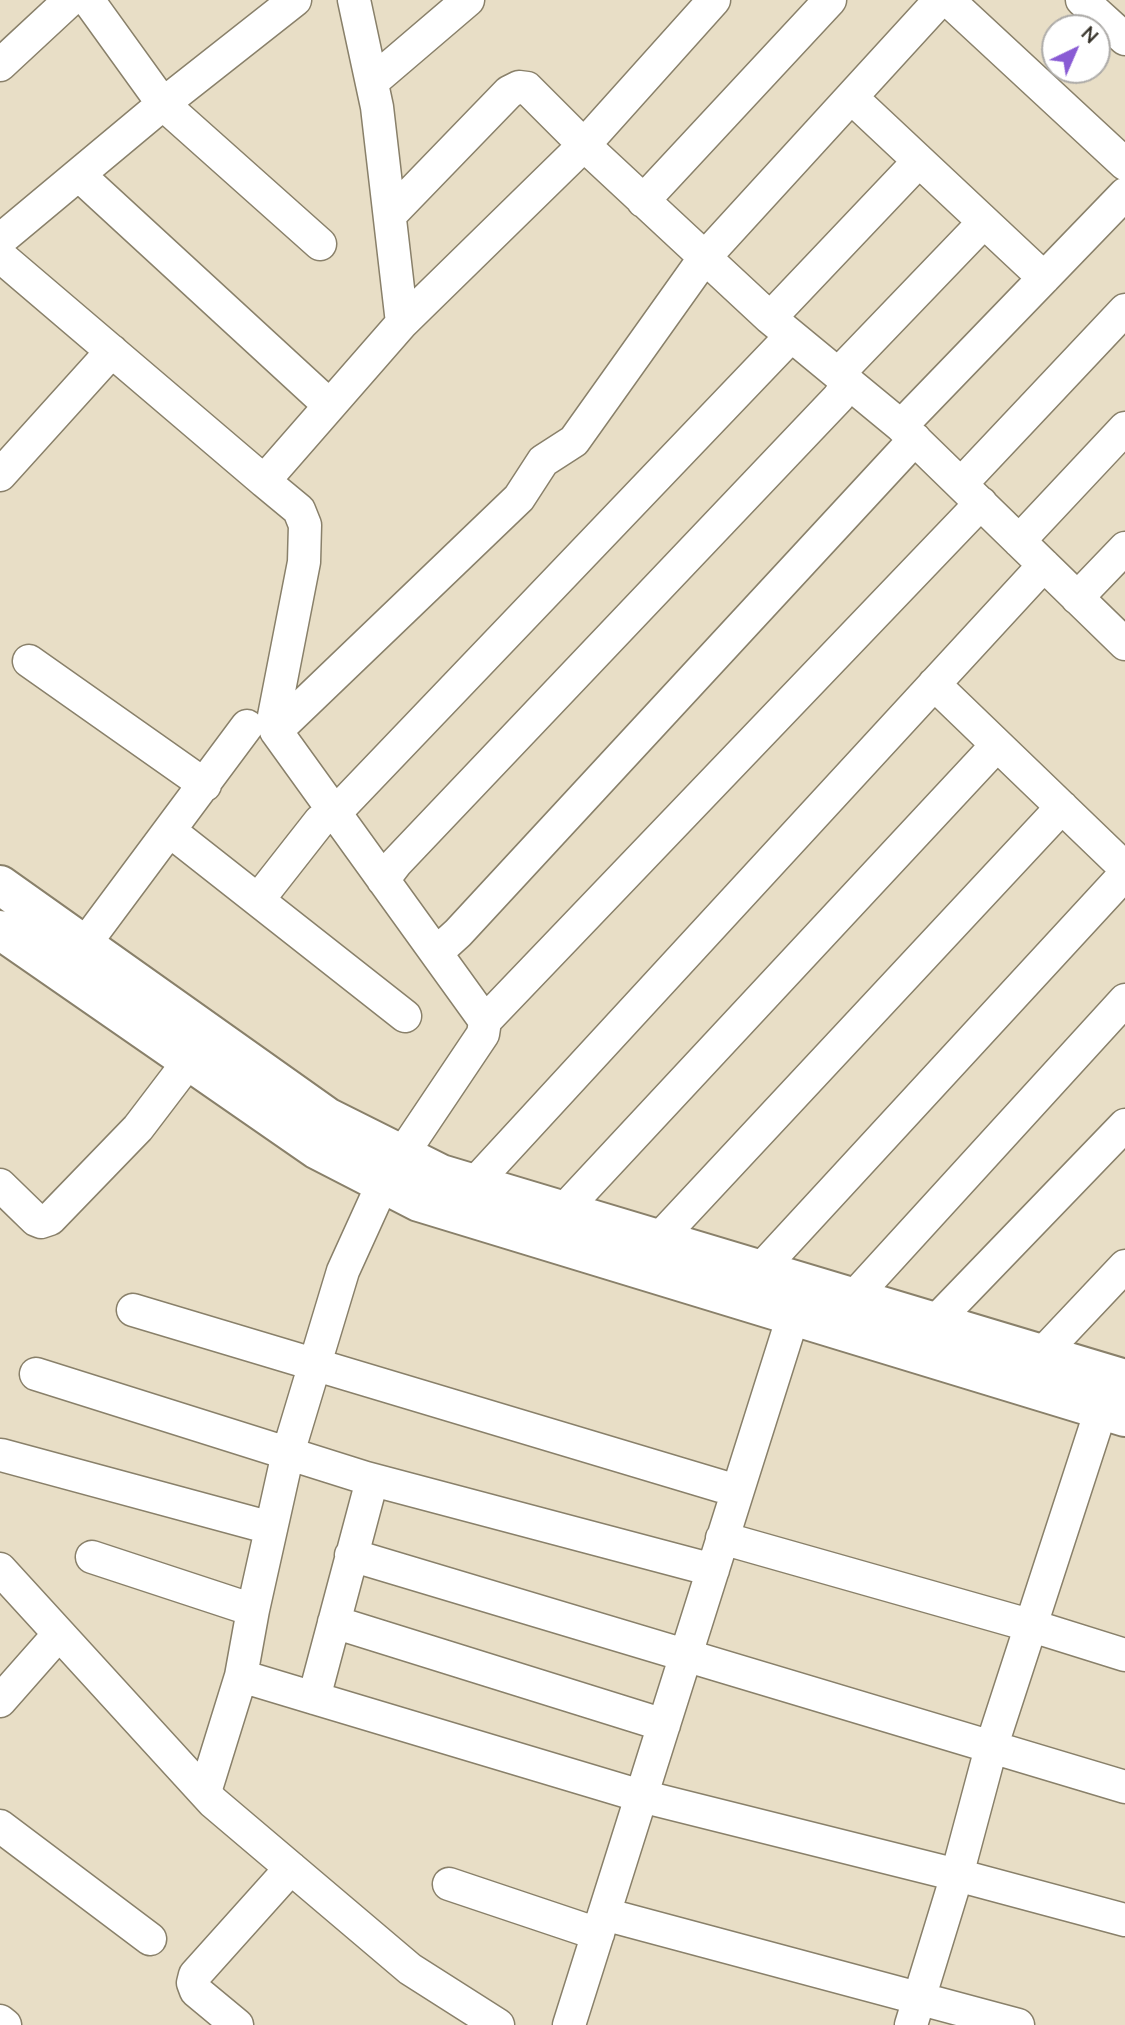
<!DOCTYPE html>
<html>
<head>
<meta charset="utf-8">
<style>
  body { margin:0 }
  #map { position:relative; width:1125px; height:2025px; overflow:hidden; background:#e8dec6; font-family:"Nunito Sans",sans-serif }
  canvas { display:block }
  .north { position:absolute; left:1041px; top:14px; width:70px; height:70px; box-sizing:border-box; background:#fff; border:2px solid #adaba8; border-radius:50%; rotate:44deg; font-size:19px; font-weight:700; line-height:28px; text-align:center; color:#322e25 }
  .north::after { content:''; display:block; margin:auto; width:24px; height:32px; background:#895bd4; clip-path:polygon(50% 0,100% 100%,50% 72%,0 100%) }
</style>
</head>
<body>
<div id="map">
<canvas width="1125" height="2025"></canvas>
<div class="north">N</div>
</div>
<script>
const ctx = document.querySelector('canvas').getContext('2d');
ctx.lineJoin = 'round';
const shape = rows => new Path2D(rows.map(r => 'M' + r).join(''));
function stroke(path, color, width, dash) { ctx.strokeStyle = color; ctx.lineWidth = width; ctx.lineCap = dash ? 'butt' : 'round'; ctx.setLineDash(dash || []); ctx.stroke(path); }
const street = shape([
  [88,0,163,104,295,0],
  [948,0,1125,164],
  [1082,0,1125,39],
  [0,65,70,0],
  [372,82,468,0],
  [852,98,1044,278],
  [79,175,329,405],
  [643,201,830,0],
  [390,215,509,92,519,87,527,88,584,145,714,0],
  [0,240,163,104,320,244],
  [0,256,264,481],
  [770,318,919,161],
  [402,323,584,145,770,318,901,426,1125,194],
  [838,374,984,222],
  [901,426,1125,644],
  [0,475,112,351],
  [961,484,1125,310],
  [1019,541,1125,428],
  [1077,598,1125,548],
  [29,661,205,785],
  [934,684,1125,868],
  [276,731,519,498,543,461,574,441,705,257,940,0],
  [335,813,791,336],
  [170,831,405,1016],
  [383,880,396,863,838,398,849,383],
  [258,900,320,821],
  [84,945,247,726],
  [436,953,458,933,915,439],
  [485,1021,981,503],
  [474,1184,1044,565],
  [0,1185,36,1220,41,1222,50,1219,138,1128,189,1061],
  [563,1211,997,745],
  [659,1239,1062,807],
  [760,1270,1125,874],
  [853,1298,1125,1000],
  [133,1310,737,1491],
  [935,1322,1125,1125],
  [1041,1355,1125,1266],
  [36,1374,366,1478,371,1484,314,1698,241,1676],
  [1,1455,271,1528],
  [366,1478,713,1570],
  [722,1538,1029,1625,1125,1655],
  [351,1555,1125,1787],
  [92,1557,253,1610],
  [0,1569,213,1802,410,1969,498,2025],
  [334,1622,664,1725],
  [314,1698,641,1796,957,1875,1125,1920],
  [0,1701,59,1634],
  [205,1792,241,1676,253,1610,288,1453,343,1271,383,1183,483,1034,485,1021,276,731,274,716,304,562,305,525,299,510,264,481,402,323,377,107,354,0],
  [0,1826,150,1939],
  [449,1884,598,1934],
  [604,1914,1018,2025],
  [0,2021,5,2025],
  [237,2025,196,1991,193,1983,195,1975,291,1868],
  [569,2025,793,1316],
  [911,2025,957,1875,991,1748,1101,1410]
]);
const secondary = shape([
  [0,885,327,1117,441,1174,1125,1379],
  [0,930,316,1149,419,1202,1125,1417]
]);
stroke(street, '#89806a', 35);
stroke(secondary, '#89806a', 42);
stroke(street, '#fff', 32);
stroke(secondary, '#fff', 38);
</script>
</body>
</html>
